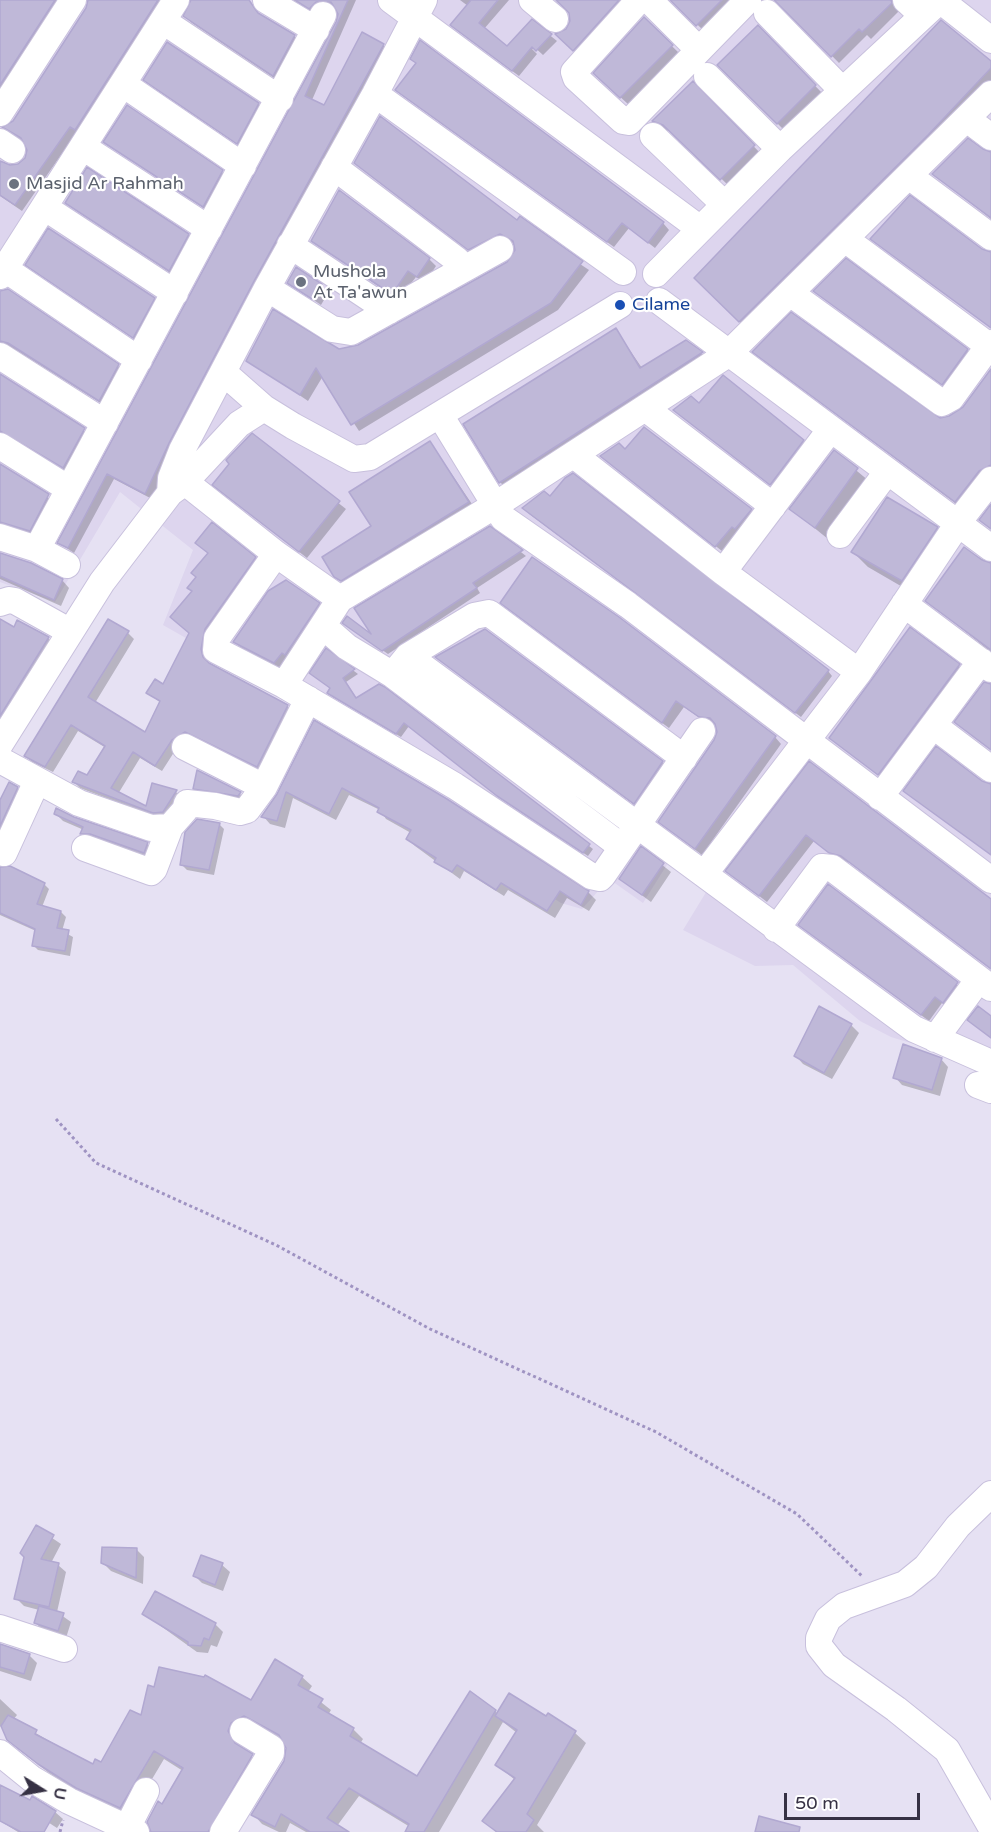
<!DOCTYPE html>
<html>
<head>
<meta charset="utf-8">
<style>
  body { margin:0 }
  #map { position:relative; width:991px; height:1832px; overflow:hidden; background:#e6e1f3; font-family:"Varela Round",sans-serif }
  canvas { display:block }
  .north { position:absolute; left:12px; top:1760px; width:60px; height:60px; -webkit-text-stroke:4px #fff; paint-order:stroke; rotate:101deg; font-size:16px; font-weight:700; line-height:24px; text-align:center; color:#363144 }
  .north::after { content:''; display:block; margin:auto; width:21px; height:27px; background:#363144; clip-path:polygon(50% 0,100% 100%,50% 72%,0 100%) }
  .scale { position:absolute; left:784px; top:1793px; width:136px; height:27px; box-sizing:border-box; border:3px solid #363144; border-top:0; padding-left:8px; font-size:18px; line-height:21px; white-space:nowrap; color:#363144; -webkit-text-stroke:4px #fff; paint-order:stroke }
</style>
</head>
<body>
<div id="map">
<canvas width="991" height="1832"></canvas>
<div class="north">U</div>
<div class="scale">50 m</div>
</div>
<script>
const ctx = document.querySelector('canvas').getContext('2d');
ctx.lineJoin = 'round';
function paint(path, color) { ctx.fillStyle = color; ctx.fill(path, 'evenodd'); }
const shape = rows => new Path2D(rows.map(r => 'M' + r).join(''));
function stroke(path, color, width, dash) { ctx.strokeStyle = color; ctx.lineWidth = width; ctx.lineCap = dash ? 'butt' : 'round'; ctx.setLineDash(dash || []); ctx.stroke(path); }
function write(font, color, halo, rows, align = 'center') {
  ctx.font = font + ' "Varela Round",sans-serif'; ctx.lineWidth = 4.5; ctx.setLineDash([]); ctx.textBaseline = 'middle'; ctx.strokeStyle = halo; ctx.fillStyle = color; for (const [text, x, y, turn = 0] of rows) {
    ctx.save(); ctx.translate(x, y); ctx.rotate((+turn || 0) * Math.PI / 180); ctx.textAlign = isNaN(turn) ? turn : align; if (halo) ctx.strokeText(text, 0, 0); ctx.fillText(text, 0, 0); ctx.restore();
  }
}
paint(shape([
  [0,0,991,0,991,1074,973,1062,891,1037,860,1021,793,965,755,966,683,930,708,889,670,860,643,903,609,879,582,909,561,903,413,812,434,779,163,625,193,550,120,492,55,602,0,582]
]), '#ddd5ee');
paint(shape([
  [0,0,66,0,0,103],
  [88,0,169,0,22,211,0,196,0,164,12,167,26,159,27,145,5,128,14,122,87,9],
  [192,0,246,0,262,17,294,36,301,43,280,82,192,23,185,16],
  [293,0,356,0,312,100,325,107,383,45,389,51,174,449,152,499,114,479,74,553,59,543,338,22,337,7,322,7,316,14],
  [460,0,509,0,484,29,507,48,532,21,557,41,543,55,531,44,529,46,537,54,519,76,458,31,468,6],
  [556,0,630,0,579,56,557,34,568,29,570,13],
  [672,0,736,0,705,32],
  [780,0,892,0,899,11,871,39,867,35,839,63,779,2],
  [644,19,679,53,629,105,603,81],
  [758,27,823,94,785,131,719,65],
  [421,42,663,223,669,230,655,248,629,228,614,247,403,96,397,90,417,64],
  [991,64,991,83,747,329,696,278],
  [693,83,761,154,729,186,673,132,661,129,654,121],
  [151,86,258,104,264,110,244,149],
  [105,142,222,172,229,179,211,213],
  [991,152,991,219,934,174],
  [356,163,517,222,589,270,558,310,359,431,323,376,308,401,248,360,358,347,508,263,515,257,514,244,509,240,476,256],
  [67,202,188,235,195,242,176,277],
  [312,240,429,259,436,266,425,283,416,277,398,300],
  [27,264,154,299,161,306,141,344],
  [289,283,321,285,328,293,321,305],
  [815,291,967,350,974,357,950,391],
  [0,292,118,366,125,373,107,407,16,350,0,350],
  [616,330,642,368,686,341,708,359,506,488,500,482],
  [762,359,940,419,949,418,964,408,991,371,991,475,963,509],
  [0,376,91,436,71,474,9,438,0,440],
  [699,405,803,441,807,445,775,488,679,414],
  [252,435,346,509,307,558,221,491],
  [430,442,476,510,344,584,336,576],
  [626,451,751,510,756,515,722,551,608,462],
  [834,452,869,481,828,539,791,509],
  [0,465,56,503,37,537,0,533],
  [528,513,828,671,832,676,801,717],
  [490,528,526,556,477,588,480,593,388,654,349,627,376,640],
  [937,528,952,544,918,596,868,567,853,552],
  [964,549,991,564,991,652,927,601],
  [204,550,255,558,261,565,207,656,209,665,287,706,294,713,264,772,192,738,178,746,162,771,140,758,118,794,147,808,153,785,176,792,182,798,161,819,80,788,74,782,87,777,106,748,78,731,53,772,32,762,25,756,128,633,134,639,95,703,145,734,161,703,148,693,163,686,191,633,193,591,209,554],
  [0,554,62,580,69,588,61,606,0,579],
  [319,604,326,612,282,670,242,649,235,642],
  [509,609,775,737,781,744,702,855,667,828,716,740,718,732,717,725,707,723,684,707,669,728],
  [0,621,14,629,18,622,49,639,56,646,0,735],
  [326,650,358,674,346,682,357,699,378,685,593,849,588,856,503,800,409,726,401,737,333,697,329,693,331,689,316,677],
  [437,658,662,762,669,769,641,810],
  [959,666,966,673,886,781,831,738],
  [315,722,446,800,588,892,596,900,589,911,567,898,555,918,508,890,504,896,464,871,460,879,415,846,408,839,411,833,386,819,380,810,349,795,336,820,293,798,285,828,270,824,263,816,279,795],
  [810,763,991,902,991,969,850,863,838,859,814,841,767,902,727,871],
  [198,772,240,794,246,799,244,801,201,794,195,788],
  [17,788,22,793,0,841,0,804],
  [55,813,147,844,155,851,152,860,90,841,82,834,84,830,63,821],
  [219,824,224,829,214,875,187,870,181,864],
  [641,848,671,872,651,902,620,879],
  [0,868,44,884,49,889,42,907,61,912,66,917,62,931,73,937,70,956,38,950,33,945,36,931,0,915],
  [828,886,964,990,950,1009,942,1003,929,1021,800,925],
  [851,1025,859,1033,832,1079,803,1064,796,1056],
  [941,1059,948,1067,940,1096,902,1085,895,1077],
  [36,1527,61,1544,51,1563,58,1565,66,1572,57,1612,71,1622,66,1638,43,1631,36,1623,39,1610,24,1606,16,1598],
  [137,1550,144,1557,143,1584,111,1571,103,1563],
  [222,1565,230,1572,223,1591,202,1583,195,1576],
  [144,1614,215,1624,223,1632,217,1647,211,1645,208,1653,197,1652],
  [0,1645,29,1655,37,1663,31,1681,0,1671],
  [302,1677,312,1686,308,1692,331,1710,328,1715,353,1729,363,1739,360,1744,417,1778,495,1711,498,1715,575,1733,586,1743,537,1825,544,1832,496,1832,484,1820,515,1780,497,1765,517,1733,503,1722,439,1832,406,1832,410,1827,359,1796,337,1826,346,1832,306,1832,290,1823,286,1832,279,1832,262,1824,253,1814,285,1761,288,1748,284,1740,261,1727,246,1726,239,1733,239,1747,261,1765,220,1832,152,1832,183,1771,164,1759,130,1816,87,1797,49,1773,18,1749,9,1740,12,1736,0,1726,0,1699,17,1715,13,1720,93,1766,102,1764,142,1717,252,1702],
  [0,1786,55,1812,63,1819,57,1828,40,1817,31,1832,18,1832,0,1821]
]), '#0003');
const building = shape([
  [0,0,55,0,0,85,0,0],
  [88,0,158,0,75,130,70,127,15,205,0,195,0,161,10,165,18,164,25,158,27,150,21,138,2,127,13,121,86,8,88,0],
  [191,0,249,0,258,13,295,35,273,76,183,16,191,0],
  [295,0,348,0,305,96,324,105,362,32,384,44,254,281,169,443,145,494,107,474,68,548,57,543,336,22,338,14,331,2,316,2,309,9,295,0],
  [471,0,498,0,479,23,507,46,532,19,552,34,536,51,532,47,512,71,450,25,471,0],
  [556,0,619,0,573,51,555,34,566,29,570,21,569,13,556,0],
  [670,0,722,0,696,26,670,0],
  [774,0,891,0,892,3,862,32,859,29,831,57,774,0],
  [644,17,673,45,620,98,593,73,644,17],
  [941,20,991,61,991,68,928,135,739,322,694,278,941,20],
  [758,25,816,85,777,124,717,65,758,25],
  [420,40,664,222,648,243,622,223,607,242,395,90,416,63,410,59,420,40],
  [167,42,259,103,237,144,143,80,167,42],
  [693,81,755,145,720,180,663,125,652,121,693,81],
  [127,105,223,170,203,207,103,142,127,105],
  [380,116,517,220,520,216,583,261,551,303,351,425,316,368,300,395,246,361,273,309,339,349,358,345,507,262,515,250,513,241,500,234,468,250,354,163,380,116],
  [968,138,983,149,991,152,991,218,932,174,968,138],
  [87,167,189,234,169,271,65,203,87,167],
  [339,190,430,258,417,277,408,271,395,290,390,293,311,241,339,190],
  [910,195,982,249,991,252,991,328,870,239,910,195],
  [48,228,155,298,133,338,25,265,48,228],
  [846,258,968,349,942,385,813,291,846,258],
  [296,267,322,284,312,299,287,283,296,267],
  [8,289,119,364,99,401,8,343,0,341,0,291,8,289],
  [791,312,940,418,949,416,963,407,991,369,991,465,979,471,955,502,752,352,791,312],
  [616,328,640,368,686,340,703,352,499,483,463,424,616,328],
  [0,374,85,428,63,468,0,431,0,374],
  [723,375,804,440,770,485,673,410,691,396,699,403,723,375],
  [644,427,752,509,735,529,732,527,715,547,600,456,619,443,625,449,644,427],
  [252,433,340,501,299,552,212,485,229,464,226,460,252,433],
  [430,441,469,502,341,581,334,577,322,557,371,526,349,492,430,441],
  [834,450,858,468,815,528,789,509,834,450],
  [0,464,49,494,30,531,0,522,0,464],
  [573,473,829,670,795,713,522,508,544,491,550,496,565,478,573,473],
  [887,497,938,527,902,581,851,552,887,497],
  [991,504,991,529,979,520,991,504],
  [212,522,256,557,205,629,201,649,203,657,209,663,288,705,257,767,185,732,172,740,155,766,133,752,111,788,146,806,152,783,177,790,163,812,153,813,72,782,78,771,87,775,105,746,71,725,45,767,24,756,108,619,129,631,88,697,145,732,160,701,146,693,155,679,163,684,189,633,170,617,192,591,187,588,196,577,191,573,208,553,195,543,212,522],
  [490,526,523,550,473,583,477,588,382,651,342,623,347,616,371,634,354,608,490,526],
  [964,547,982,560,991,563,991,650,925,601,964,547],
  [0,553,31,563,63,579,54,600,0,576,0,553],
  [532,557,619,617,776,736,695,849,658,822,714,740,717,732,715,724,710,718,699,717,676,701,662,723,500,603,532,557],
  [286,580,320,603,285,655,282,653,274,663,233,642,268,591,286,580],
  [0,619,14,627,17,620,49,637,0,716,0,619],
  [910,627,960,664,878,775,829,738,910,627],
  [485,629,663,761,634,804,435,657,485,629],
  [326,648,355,669,343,678,356,698,379,684,385,687,590,844,583,853,497,796,404,723,396,734,327,693,330,688,309,673,326,648],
  [984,682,991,684,991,750,954,722,984,682],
  [314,720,447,799,589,891,581,905,560,891,547,911,501,883,496,890,457,865,452,872,434,862,436,858,406,839,411,830,377,812,379,808,342,788,329,814,286,792,277,821,261,817,277,794,314,720],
  [936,746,982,781,991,784,991,855,903,791,936,746],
  [809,761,991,899,991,969,841,856,829,853,806,835,759,896,725,871,809,761],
  [197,770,241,792,238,796,193,789,197,770],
  [9,782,18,787,0,826,0,800,9,782],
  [56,808,74,817,148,842,144,853,90,834,80,834,83,827,54,814,56,808],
  [197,819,220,823,209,870,180,865,185,832,197,819],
  [641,846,664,863,642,895,619,879,641,846],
  [10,866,45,883,37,904,61,911,57,928,69,930,65,951,32,946,35,929,0,913,0,867,10,866],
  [828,884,958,982,943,1003,935,997,921,1015,798,925,828,884],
  [819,1006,852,1024,824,1073,794,1056,819,1006],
  [978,1006,991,1016,991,1038,967,1020,978,1006],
  [903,1044,942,1058,932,1090,893,1078,903,1044],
  [36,1525,54,1535,41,1559,59,1563,49,1607,14,1599,24,1557,20,1553,36,1525],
  [102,1547,137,1548,136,1578,101,1563,102,1547],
  [201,1555,223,1563,215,1585,193,1576,201,1555],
  [155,1591,216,1623,209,1640,204,1638,201,1646,188,1645,188,1642,142,1614,155,1591],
  [39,1606,64,1613,58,1631,34,1623,39,1606],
  [0,1644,30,1654,24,1674,0,1667,0,1644],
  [275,1659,303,1676,298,1685,323,1699,318,1707,354,1728,350,1736,417,1776,470,1691,496,1710,424,1832,405,1832,409,1824,349,1788,327,1818,349,1832,310,1832,281,1814,275,1827,251,1815,284,1761,286,1748,279,1735,244,1716,231,1723,228,1731,235,1743,253,1754,208,1832,151,1832,147,1822,158,1801,162,1804,183,1768,154,1751,120,1808,76,1788,38,1764,7,1740,1,1726,8,1715,37,1730,35,1734,93,1764,95,1759,101,1762,130,1710,141,1715,148,1685,154,1687,159,1667,204,1677,205,1675,251,1700,275,1659],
  [509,1693,546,1716,548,1713,576,1731,527,1814,534,1820,526,1832,497,1832,482,1821,515,1778,495,1765,517,1730,495,1716,509,1693],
  [0,1785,30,1800,32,1796,56,1811,44,1832,21,1832,0,1821,0,1785],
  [759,1816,800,1827,799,1832,755,1832,759,1816]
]);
paint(building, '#bfb8d8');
stroke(building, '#b1a8d1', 1.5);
const minor = shape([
  [266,0,316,30],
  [391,0,699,228],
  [532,0,555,19],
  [639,0,574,72,576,78,623,121,629,122,748,0],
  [649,0,699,50],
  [906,0,922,15],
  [940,0,991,40],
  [767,13,842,90],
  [163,21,280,99],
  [707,76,780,149],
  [123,84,243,166],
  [375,94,623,272],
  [0,113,73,0],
  [967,119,991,137],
  [653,136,724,204],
  [0,142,12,150],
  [83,147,209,229],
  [334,167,457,260,462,270],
  [909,176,991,237],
  [44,207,175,293],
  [845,239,989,346],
  [290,245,389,311],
  [5,269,139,360],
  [656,274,780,149,940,0],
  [0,276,176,0],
  [267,288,332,329,351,332,500,249],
  [790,293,942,403,951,398,991,343],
  [659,301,991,548],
  [0,356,105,423],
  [223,372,264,408,293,426,354,459,370,457,620,305],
  [645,408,773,506],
  [440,415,503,518,628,605,991,880],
  [0,446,69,489],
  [574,455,723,572,859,672],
  [185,482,276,554,340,599],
  [170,493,171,478,182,450,267,288,375,94,424,0],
  [840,535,887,472],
  [0,537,37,549,67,565],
  [37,549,323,15],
  [276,554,217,638,216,650,284,685,455,786,591,876,600,878,603,875,702,731],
  [723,572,830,430],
  [0,603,9,600,15,601,69,631],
  [904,604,991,669],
  [323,626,347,647,393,675,622,847],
  [408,656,914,1029,991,1063],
  [399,667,408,656,474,616,489,613,684,758],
  [284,685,340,599,494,506,728,354,991,94],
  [934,726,991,769],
  [0,744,102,582,170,493,185,482,239,424,264,408],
  [185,747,264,787],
  [0,760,79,803,151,828,170,827,185,810,187,803,215,806,240,812,247,810,264,787,308,699],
  [880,797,981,661],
  [85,848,151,872,154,869,170,827],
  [4,853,37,781],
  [705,873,859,672,963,516,991,480],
  [776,929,822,867,832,868,991,988],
  [935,1039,979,979],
  [978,1085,991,1090],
  [991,1494,958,1526,926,1567,905,1584,844,1606,828,1619,819,1638,819,1646,834,1665,896,1709,947,1750,991,1827],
  [0,1628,64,1649],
  [0,1753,32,1779,69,1801,136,1832],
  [127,1828,146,1791],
  [223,1832,271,1753,271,1748,243,1731]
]);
stroke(minor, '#c8c0dd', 28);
stroke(shape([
  [56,1119,96,1163,276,1245,430,1329,656,1432,797,1514,863,1577],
  [60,1832,63,1820]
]), '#9f93c2', 3, [3, 3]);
stroke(minor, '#fff', 26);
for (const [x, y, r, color] of [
  [14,184,6,"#6b7280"],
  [301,282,6,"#6b7280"],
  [620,305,6,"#1a4fb4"]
]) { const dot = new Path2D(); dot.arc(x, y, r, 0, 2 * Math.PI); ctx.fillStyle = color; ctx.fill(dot); stroke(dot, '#fff', 2); }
write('18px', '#5b616d', '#fff', [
  ["Masjid Ar Rahmah",26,184],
  ["Mushola",313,272],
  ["At Ta'awun",313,293]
], 'left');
write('18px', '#164399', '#fff', [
  ["Cilame",632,305]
], 'left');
</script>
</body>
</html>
